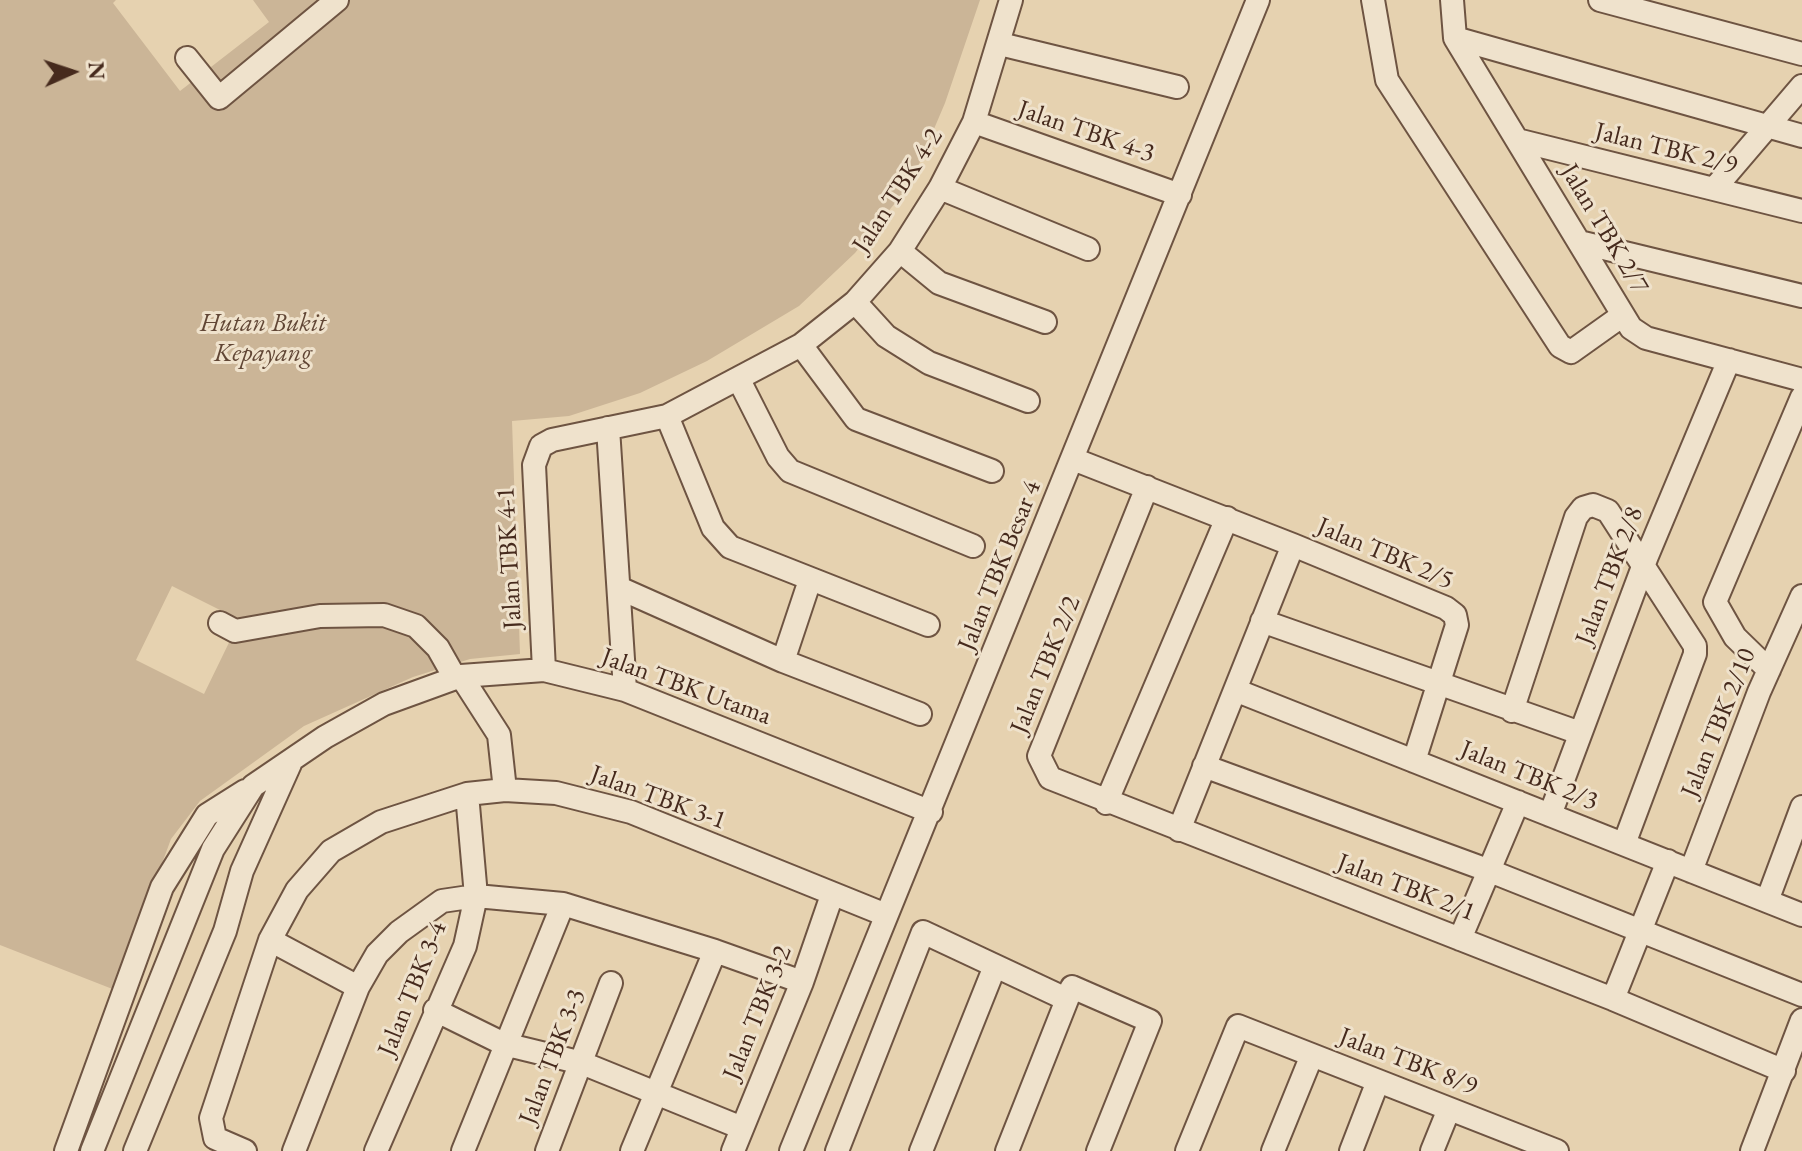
<!DOCTYPE html>
<html>
<head>
<meta charset="utf-8">
<style>
  body { margin:0 }
  #map { position:relative; width:1802px; height:1151px; overflow:hidden; background:#e6d2b0; font-family:"EB Garamond",serif }
  canvas { display:block }
  .north { position:absolute; left:32px; top:32px; width:80px; height:80px; -webkit-text-stroke:6px #efe2cc; paint-order:stroke; rotate:87deg; font-size:22px; font-weight:700; line-height:32px; text-align:center; color:#462a1d }
  .north::after { content:''; display:block; margin:auto; width:28px; height:36px; background:#462a1d; clip-path:polygon(50% 0,100% 100%,50% 72%,0 100%) }
</style>
</head>
<body>
<div id="map">
<canvas width="1802" height="1151"></canvas>
<div class="north">N</div>
</div>
<script>
const ctx = document.querySelector('canvas').getContext('2d');
ctx.lineJoin = 'round';
function paint(path, color) { ctx.fillStyle = color; ctx.fill(path, 'evenodd'); }
const shape = rows => new Path2D(rows.map(r => 'M' + r).join(''));
function stroke(path, color, width, dash) { ctx.strokeStyle = color; ctx.lineWidth = width; ctx.lineCap = dash ? 'butt' : 'round'; ctx.setLineDash(dash || []); ctx.stroke(path); }
function write(font, color, halo, rows, align = 'center') {
  ctx.font = font + ' "EB Garamond",serif'; ctx.lineWidth = 6; ctx.setLineDash([]); ctx.textBaseline = 'middle'; ctx.strokeStyle = halo; ctx.fillStyle = color; for (const [text, x, y, turn = 0] of rows) {
    ctx.save(); ctx.translate(x, y); ctx.rotate((+turn || 0) * Math.PI / 180); ctx.textAlign = isNaN(turn) ? turn : align; if (halo) ctx.strokeText(text, 0, 0); ctx.fillText(text, 0, 0); ctx.restore();
  }
}
paint(shape([
  [0,0,116,0,113,3,180,91,269,22,253,0,980,0,945,103,911,183,855,253,799,306,707,361,640,393,569,416,512,421,520,654,470,659,413,677,304,726,200,801,171,839,115,990,0,945],
  [172,586,240,620,204,694,136,660]
]), '#cbb597');
const minor = shape([
  [1373,0,1387,80,1560,346,1571,352,1623,315],
  [1452,0,1455,38,1631,328,1646,338,1802,380],
  [1600,0,1802,54],
  [1455,38,1802,136],
  [1000,44,1177,87],
  [187,58,219,98,337,0],
  [974,122,1180,195],
  [1517,140,1802,211],
  [940,188,1088,249],
  [1714,189,1802,86],
  [1579,242,1802,296],
  [900,251,939,283,1045,322],
  [855,302,886,336,929,363,1028,401],
  [801,345,856,419,992,471],
  [739,380,778,457,790,471,973,546],
  [667,416,713,528,730,547,928,625],
  [608,428,625,690],
  [1073,459,1293,545,1446,608,1455,615,1457,625,1414,761],
  [1147,487,1039,756,1050,778,1613,999,1784,1071],
  [810,580,783,661,920,714],
  [619,588,783,661],
  [1262,621,1580,733],
  [220,623,235,631,320,616,384,615,416,626,438,648,455,678],
  [544,670,534,465,541,446,552,440,667,416,801,345,855,302,900,251,940,188,974,122,1011,0],
  [1769,670,1735,637,1715,602,1802,397],
  [461,676,499,735,505,790],
  [1235,690,1802,915],
  [1512,711,1576,517,1583,508,1593,505,1608,511,1695,646,1695,654,1624,844],
  [1204,766,1490,871,1802,995],
  [1106,803,1227,518],
  [1550,815,1647,556,1729,360],
  [1179,830,1293,545],
  [1691,871,1759,692,1802,596],
  [1767,901,1802,807],
  [1460,939,1518,802],
  [270,940,358,987],
  [1613,999,1668,861],
  [435,1010,504,1044,582,1063,742,1128],
  [66,1151,162,887,207,815,245,791],
  [92,1151,213,849,253,786,325,737,384,704,461,676,544,670,625,690,931,812],
  [135,1151,225,931,242,871,290,764],
  [245,1151,215,1138,211,1118,270,940,297,890,331,851,381,822,467,794,505,790,556,793,631,812,886,915],
  [294,1151,358,987,377,954,399,932,442,901,476,896,563,904,715,951,802,982],
  [376,1151,465,946,476,896,467,794],
  [463,1151,563,904],
  [547,1151,611,983],
  [632,1151,715,951],
  [733,1151,802,982,832,895],
  [791,1151,1258,0],
  [837,1151,923,932,1066,999],
  [921,1151,995,966],
  [1007,1151,1072,987,1150,1021,1098,1151],
  [1187,1151,1238,1026,1557,1151],
  [1273,1151,1312,1055],
  [1351,1151,1378,1081],
  [1432,1151,1449,1109],
  [1752,1151,1802,1020]
]);
stroke(minor, '#6e5442', 26);
stroke(minor, '#efe2cc', 22);
write('26px', '#462a1d', '#efe2cc', [
  ["Jalan TBK 4-3",1086,132,19],
  ["Jalan TBK 2/9",1666,149,14],
  ["Jalan TBK 4-2",898,191,-57],
  ["Jalan TBK 2/7",1604,229,59],
  ["Jalan TBK 2/5",1385,554,23],
  ["Jalan TBK 4-1",510,558,-93],
  ["Jalan TBK Besar 4",1000,566,-68],
  ["Jalan TBK 2/8",1610,576,-69],
  ["Jalan TBK 2/2",1046,665,-68],
  ["Jalan TBK Utama",686,687,20],
  ["Jalan TBK 2/10",1719,723,-68],
  ["Jalan TBK 2/3",1529,776,22],
  ["Jalan TBK 3-1",658,798,20],
  ["Jalan TBK 2/1",1406,888,21],
  ["Jalan TBK 3-4",413,989,-68],
  ["Jalan TBK 3-2",758,1013,-68],
  ["Jalan TBK 3-3",553,1057,-69],
  ["Jalan TBK 8/9",1408,1062,21]
]);
write('italic 26px', '#614635', '#efe2cc', [
  ["Hutan Bukit",263,324],
  ["Kepayang",263,354]
]);
</script>
</body>
</html>
